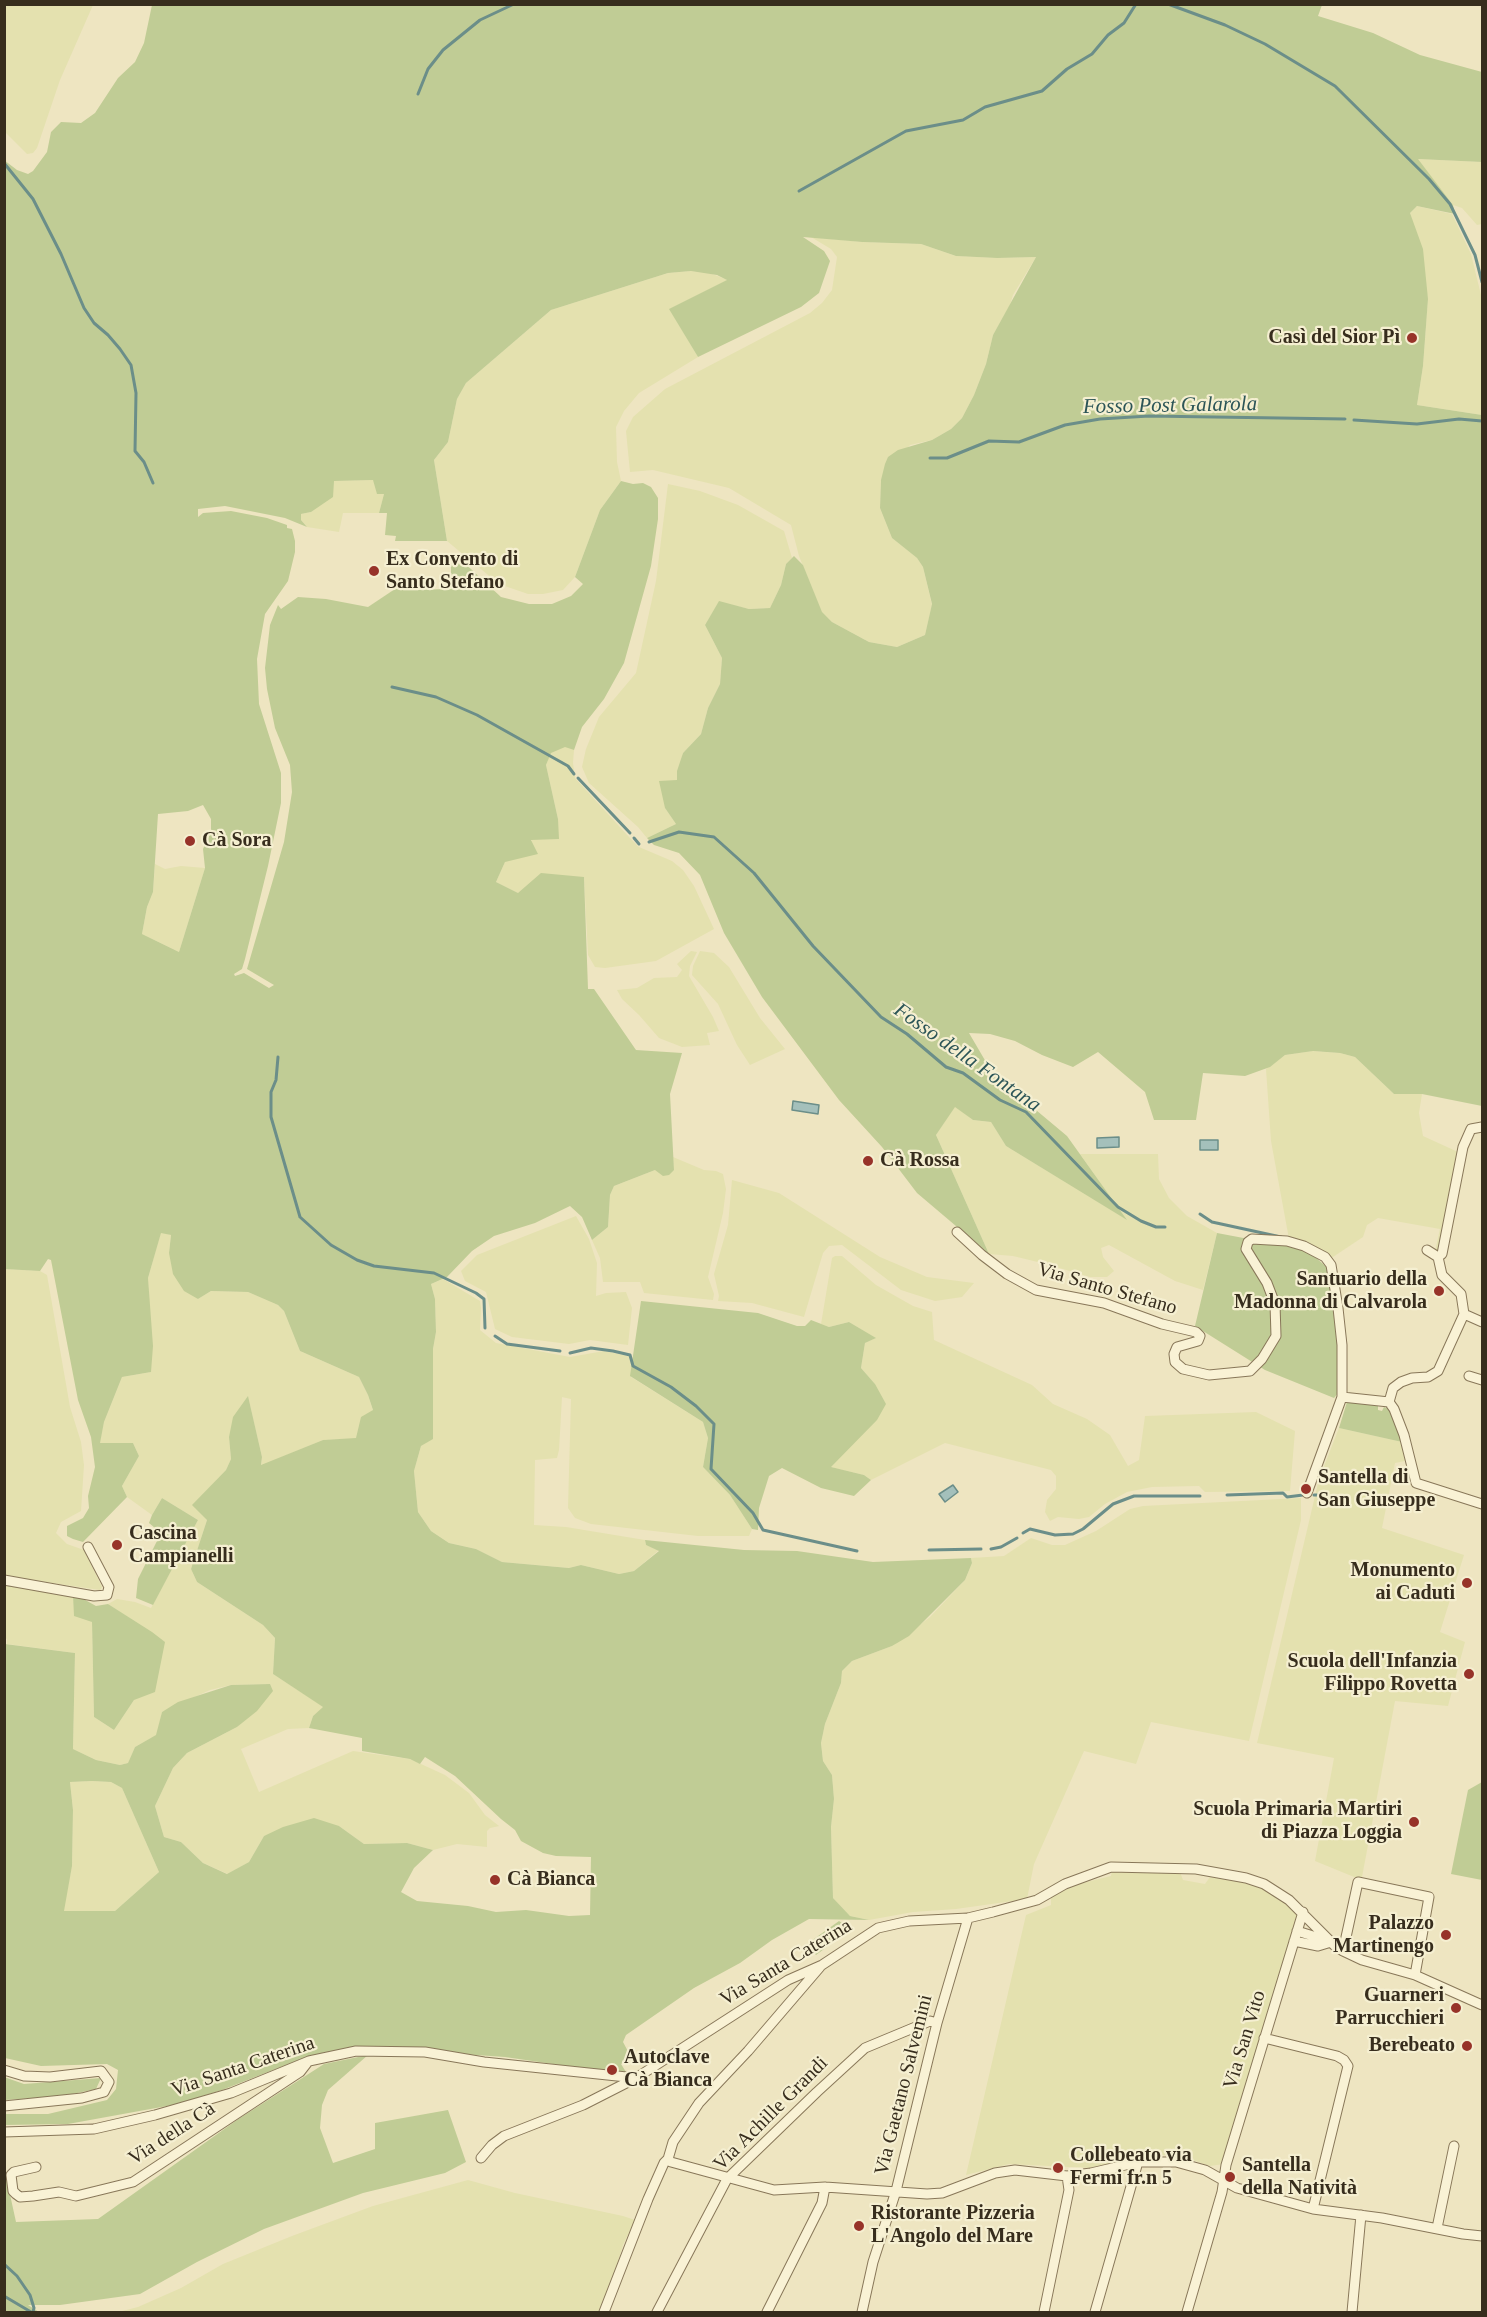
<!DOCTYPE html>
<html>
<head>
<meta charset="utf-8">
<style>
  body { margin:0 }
  #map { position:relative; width:1487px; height:2317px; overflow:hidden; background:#eee5c1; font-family:"Times New Roman",serif }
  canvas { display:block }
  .frame { position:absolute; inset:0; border:6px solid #372d1d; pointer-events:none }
</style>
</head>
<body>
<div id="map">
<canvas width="1487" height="2317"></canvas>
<div class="frame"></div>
</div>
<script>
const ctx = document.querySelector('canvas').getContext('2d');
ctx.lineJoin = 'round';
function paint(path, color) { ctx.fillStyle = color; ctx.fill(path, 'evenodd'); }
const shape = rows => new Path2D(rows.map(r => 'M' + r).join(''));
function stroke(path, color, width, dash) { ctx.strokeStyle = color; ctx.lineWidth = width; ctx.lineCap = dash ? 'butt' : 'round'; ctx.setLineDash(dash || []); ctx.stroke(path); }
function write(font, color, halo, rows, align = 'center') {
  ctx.font = font + ' "Times New Roman",serif'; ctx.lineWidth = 4.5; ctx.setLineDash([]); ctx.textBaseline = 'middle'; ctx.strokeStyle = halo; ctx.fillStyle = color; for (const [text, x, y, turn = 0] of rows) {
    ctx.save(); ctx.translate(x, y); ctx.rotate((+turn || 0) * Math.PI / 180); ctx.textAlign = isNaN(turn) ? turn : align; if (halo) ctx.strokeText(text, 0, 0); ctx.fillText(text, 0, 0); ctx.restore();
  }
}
paint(shape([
  [4,5,93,5,60,80,37,148,33,153,27,154,5,132],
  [1417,159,1482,162,1482,224,1477,225,1462,208,1453,205],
  [1417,206,1452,214,1471,254,1481,295,1482,415,1417,405,1423,366,1428,299,1410,213],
  [811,237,862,242,921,244,956,256,997,258,1036,257,1013,295,1010,305,993,335,986,364,974,395,962,418,951,429,932,440,910,445,881,480,880,508,892,538,917,558,923,567,932,605,925,635,897,647,869,642,832,622,822,613,799,556,791,525,729,488,653,470,630,472,626,431,633,417,665,389,810,313,822,303,832,290,837,257,831,249],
  [691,271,707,272,728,280,670,309,698,357,639,393,624,411,616,427,617,462,621,481,600,510,575,577,563,590,543,594,528,594,499,584,447,541,434,460,448,442,457,399,466,383,551,310,668,273],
  [373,480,384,494,379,513,343,513,339,532,307,527,301,520,301,514,311,512,333,481],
  [668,484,700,491,738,505,784,531,792,558,786,564,781,585,770,608,749,609,719,602,705,625,722,658,720,684,708,708,701,734,683,753,677,780,665,808,676,824,647,838,638,827,589,783,582,767,586,749,599,717,636,673,656,581],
  [565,746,574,750,573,763,575,778,629,837,639,847,672,861,683,870,694,886,714,929,656,961,605,968,595,967,588,955,584,877,518,893,496,882,505,862,558,819,546,765,550,753],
  [155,864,165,869,181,866,205,868,179,952,142,934,147,907,153,892],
  [691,951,697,952,690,966,689,976,713,1017,719,1031,707,1033,710,1045,682,1047,659,1038,639,1015,622,999,617,990,637,988,654,978,677,977,682,970,677,964],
  [700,951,714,953,729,967,760,1018,785,1049,750,1065,737,1045,718,1004,692,975,693,966],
  [1312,1051,1340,1053,1355,1057,1394,1094,1422,1094,1419,1113,1423,1136,1458,1152,1438,1254,1435,1252,1440,1229,1378,1218,1367,1225,1363,1237,1330,1259,1289,1239,1271,1141,1266,1069,1285,1055],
  [955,1106,973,1120,991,1122,1006,1146,1126,1219,1080,1154,1158,1154,1159,1179,1169,1198,1187,1216,1217,1233,1203,1290,1175,1281,1109,1245,1101,1248,1103,1257,1114,1271,1107,1277,1090,1277,1046,1264,1013,1256,989,1254,936,1135],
  [673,1157,704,1170,716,1171,723,1174,726,1189,723,1213,708,1277,714,1294,713,1300,644,1293,640,1282,603,1282,600,1258,592,1240,608,1227,610,1195,614,1186,655,1170,674,1170],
  [732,1180,779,1193,880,1257,927,1277,974,1283,962,1297,935,1301,901,1290,842,1245,829,1246,823,1253,804,1317,752,1303,718,1301,719,1296,714,1274,728,1225],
  [576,1216,589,1239,597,1263,596,1296,606,1293,626,1292,632,1308,628,1345,590,1340,569,1344,512,1337,495,1329,486,1292,465,1281,461,1271,477,1255],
  [161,1232,171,1235,169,1253,198,1299,211,1291,248,1292,278,1305,284,1311,300,1351,359,1377,368,1395,373,1410,356,1439,323,1440,261,1466,262,1457,248,1397,229,1437,231,1459,226,1470,193,1505,207,1520,191,1569,197,1582,263,1625,275,1638,273,1674,324,1707,313,1716,309,1728,288,1729,241,1749,259,1792,353,1751,410,1759,445,1775,469,1793,485,1815,499,1826,490,1828,487,1831,487,1847,457,1844,433,1850,407,1843,364,1844,339,1826,264,1836,249,1862,228,1874,203,1863,181,1842,164,1837,155,1806,173,1768,187,1753,237,1727,270,1684,231,1685,210,1690,162,1712,157,1735,135,1747,128,1763,120,1765,96,1760,73,1749,75,1653,7,1644,7,1639,5,1638,5,1586,74,1595,92,1622,94,1717,114,1730,134,1700,164,1642,108,1604,117,1599,135,1602,151,1608,198,1520,162,1498,152,1515,127,1497,122,1486,139,1456,133,1443,99,1444,104,1422,122,1377,151,1372,148,1278],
  [835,1256,842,1256,876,1285,913,1306,932,1312,934,1340,1032,1385,1053,1404,1087,1419,1110,1435,1128,1466,1139,1460,1145,1416,1256,1412,1295,1431,1290,1491,1205,1492,1199,1486,1152,1487,1127,1492,1105,1504,1089,1517,1079,1519,1058,1517,1050,1521,1045,1512,1047,1500,1056,1489,1056,1476,1051,1470,945,1443,871,1480,864,1475,830,1467,840,1455,875,1384,861,1368,865,1343,875,1338,849,1322,829,1327,821,1324,832,1258],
  [4,1269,40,1271,47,1275,70,1407,81,1442,84,1465,81,1511,61,1522,56,1533,67,1544,84,1550,102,1587,100,1590,5,1576],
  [443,1279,480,1301,481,1308,480,1330,496,1343,570,1357,604,1351,629,1356,633,1366,631,1377,703,1422,708,1438,703,1467,730,1495,752,1529,749,1536,698,1536,591,1524,575,1518,568,1508,571,1399,562,1397,559,1450,557,1458,535,1460,534,1525,566,1527,645,1540,646,1545,659,1550,634,1571,619,1574,581,1565,569,1568,502,1562,476,1549,449,1543,431,1531,418,1512,414,1471,421,1446,433,1438,433,1349,436,1332,435,1299,431,1284],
  [1339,1428,1402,1442,1405,1461,1395,1463,1382,1528,1464,1555,1440,1632,1465,1642,1448,1706,1395,1701,1362,1877,1359,1879,1315,1861,1334,1758,1257,1743,1319,1479],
  [1301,1498,1301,1520,1249,1741,1151,1722,1136,1764,1084,1751,1034,1864,1027,1899,956,1909,913,1912,869,1920,850,1916,840,1907,833,1898,831,1827,834,1799,832,1775,823,1761,821,1743,825,1724,841,1683,842,1671,852,1661,892,1646,930,1617,965,1580,972,1563,971,1558,1004,1556,1031,1538,1052,1545,1065,1545,1096,1531,1130,1509,1143,1506],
  [92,1781,111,1782,122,1788,159,1872,115,1911,63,1911,72,1866,73,1810,70,1782],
  [1112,1869,1180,1872,1183,1880,1205,1884,1210,1877,1242,1882,1276,1893,1299,1914,1224,2164,1210,2166,1184,2157,1151,2154,1090,2168,1009,2164,966,2175,1026,1915,1051,1905,1051,1897,1070,1886,1111,1876],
  [468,2180,515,2193,623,2216,635,2220,623,2245,603,2312,118,2312,138,2307,181,2288,223,2264,292,2236,373,2206]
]), '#e4e1af');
paint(shape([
  [152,5,1322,5,1318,16,1373,33,1420,55,1482,72,1482,162,1418,159,1453,205,1455,214,1417,206,1410,213,1423,249,1428,299,1423,366,1417,405,1482,415,1482,1126,1482,1106,1422,1094,1394,1094,1355,1057,1340,1053,1313,1051,1285,1055,1270,1067,1245,1076,1203,1073,1196,1120,1154,1120,1145,1092,1098,1052,1073,1067,1042,1055,1015,1041,990,1034,969,1033,993,1074,1067,1136,1127,1220,1006,1146,991,1122,973,1120,955,1107,936,1135,989,1254,917,1193,882,1147,839,1100,762,997,724,933,700,875,679,853,654,845,647,838,676,824,665,808,659,781,677,780,677,771,683,753,701,734,708,708,720,684,722,658,705,625,719,601,749,609,770,608,781,585,786,564,794,556,803,565,822,612,832,622,869,642,897,647,925,635,932,604,923,567,917,558,892,538,880,508,881,480,885,464,888,457,898,450,932,440,951,429,962,418,974,395,986,364,993,335,1036,257,997,258,956,256,921,244,862,242,803,237,824,251,830,261,819,293,801,307,698,357,669,309,727,280,717,275,691,271,668,273,551,310,466,383,457,399,448,442,434,460,447,541,395,541,396,536,385,535,387,513,379,513,384,494,377,494,373,480,334,481,333,497,311,512,301,514,301,520,307,527,285,518,225,506,198,509,198,517,203,513,231,511,267,518,287,525,287,528,292,529,295,541,295,552,288,581,265,614,257,659,259,704,281,773,281,803,268,866,245,959,242,969,234,974,235,976,244,973,269,988,274,985,247,969,284,842,292,792,290,765,275,728,267,689,265,668,270,625,278,605,281,609,298,597,326,599,368,607,401,585,414,590,447,589,447,575,451,575,451,554,457,556,501,597,529,604,552,604,571,596,583,584,575,577,600,510,621,481,633,484,643,483,651,487,658,498,658,519,651,566,624,663,604,699,582,727,574,750,565,747,551,753,546,765,558,819,559,839,531,840,538,854,505,862,496,882,518,893,541,873,584,877,588,989,594,989,636,1050,682,1053,670,1094,674,1170,669,1175,663,1176,655,1170,614,1186,610,1195,608,1227,592,1240,582,1217,570,1206,535,1223,494,1236,472,1251,447,1277,431,1284,435,1299,436,1332,433,1349,433,1439,421,1446,414,1471,418,1512,431,1531,449,1543,476,1549,502,1562,569,1568,581,1565,619,1574,634,1571,659,1551,646,1545,645,1540,744,1550,797,1551,873,1562,971,1558,972,1563,965,1580,909,1636,892,1646,852,1661,842,1671,841,1683,825,1724,821,1743,823,1761,832,1775,834,1799,831,1827,833,1898,850,1916,869,1920,809,1919,772,1940,740,1963,694,1988,626,2035,623,2042,631,2057,621,2064,626,2072,623,2074,615,2073,616,2067,609,2066,608,2072,505,2057,360,2047,309,2056,222,2090,178,2104,68,2124,5,2125,5,2114,48,2114,107,2100,116,2089,118,2070,107,2064,41,2066,5,2058,5,1644,75,1653,73,1749,96,1760,120,1765,128,1763,135,1747,156,1735,162,1712,178,1702,231,1685,270,1684,273,1691,257,1711,237,1727,187,1753,173,1768,155,1806,164,1837,181,1842,203,1863,227,1874,249,1862,264,1836,283,1827,314,1818,339,1826,364,1844,407,1843,433,1850,414,1868,401,1892,417,1901,468,1906,496,1912,526,1910,569,1916,590,1915,591,1857,556,1856,543,1853,521,1841,515,1830,501,1819,455,1776,425,1757,420,1764,410,1759,362,1751,362,1738,309,1728,313,1716,323,1707,273,1674,275,1638,263,1625,197,1582,191,1569,207,1520,192,1505,226,1470,231,1459,229,1437,233,1417,248,1396,262,1457,261,1465,323,1440,356,1438,361,1417,373,1410,368,1395,359,1377,300,1351,284,1311,278,1305,248,1292,211,1291,198,1299,184,1291,173,1274,169,1253,171,1235,161,1233,148,1278,153,1346,151,1372,122,1377,104,1422,100,1443,133,1443,139,1456,122,1486,127,1497,83,1542,73,1539,67,1536,67,1526,83,1518,89,1508,88,1496,95,1467,91,1437,78,1400,51,1260,48,1259,40,1271,4,1269,4,160,17,170,28,174,33,171,47,152,51,132,61,122,81,123,95,113,118,78,135,62,144,43],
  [203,805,211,819,211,832,203,849,205,868,179,952,142,934,147,907,153,892,158,814,188,811],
  [92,1781,111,1782,122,1788,159,1872,115,1911,64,1911,72,1866,73,1810,70,1782],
  [1217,1233,1307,1250,1330,1270,1342,1389,1334,1398,1265,1370,1195,1326],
  [641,1301,758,1313,797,1326,805,1326,811,1320,829,1327,849,1322,876,1338,865,1343,861,1368,875,1384,886,1404,877,1420,831,1467,864,1475,871,1480,854,1496,821,1488,782,1468,769,1476,759,1508,758,1530,752,1529,730,1495,703,1467,708,1438,703,1422,630,1376],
  [1347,1402,1378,1405,1378,1410,1382,1411,1384,1407,1391,1410,1402,1442,1339,1428],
  [162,1498,198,1520,153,1605,136,1598,138,1579,161,1533,149,1523,152,1515],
  [4,1584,74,1595,78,1596,96,1606,108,1604,152,1632,165,1642,155,1692,134,1700,114,1730,94,1717,92,1622,74,1616,73,1595,5,1586],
  [1482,1782,1482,1880,1451,1874,1468,1790],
  [839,1921,851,1929,816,1955,807,1944],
  [368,2055,328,2090,322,2105,320,2128,333,2163,375,2149,375,2123,448,2110,466,2162,445,2173,363,2193,264,2229,197,2262,140,2294,60,2305,28,2305,39,2312,5,2312,4,2167,16,2222,98,2219,237,2120,324,2064],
  [4,2077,24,2084,101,2078,96,2089,63,2096,5,2100]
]), '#c0cc95');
const water = shape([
  [793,1101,819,1105,818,1114,792,1110,793,1101],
  [1119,1137,1119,1147,1097,1148,1097,1138,1119,1137],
  [1200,1140,1218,1140,1218,1150,1200,1150,1200,1140],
  [953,1485,958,1492,945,1502,939,1494,953,1485]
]);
paint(water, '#a4c0bb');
stroke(water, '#6b8e89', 1.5);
stroke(shape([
  [1168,4,1225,25,1265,44,1335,86,1429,179,1450,204,1475,255,1482,282],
  [418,94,428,69,443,50,480,20,514,4],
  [4,163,33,199,61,254,84,308,94,323,108,335,120,349,131,365,136,393,135,451,144,462,153,483],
  [799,191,906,131,963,120,985,107,1042,91,1067,69,1092,54,1108,35,1124,23,1136,4],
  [1354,420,1417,424,1459,419,1482,421],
  [930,458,947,458,989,441,1019,442,1065,425,1100,419,1149,416,1345,419],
  [392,687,436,697,477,715,568,766,574,774],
  [578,778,630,833],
  [634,838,639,844],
  [649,842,679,832,714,837,754,873,813,946,881,1017,907,1034,946,1067,963,1073,1000,1100,1026,1112,1118,1207,1141,1221,1156,1227,1165,1227],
  [278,1057,276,1080,271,1092,271,1117,300,1217,331,1245,357,1260,374,1266,434,1273,476,1293,484,1299,485,1328],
  [1200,1214,1212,1222,1281,1237],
  [495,1336,507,1344,560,1351],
  [570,1353,591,1348,613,1351,630,1355,633,1366,671,1387,696,1406,714,1424,711,1469,753,1513,763,1530,857,1551],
  [1227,1495,1283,1493,1287,1497,1303,1495],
  [1314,1495,1318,1495],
  [1023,1533,1030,1529,1055,1535,1073,1534,1083,1529,1113,1504,1134,1496,1200,1496],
  [991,1549,1001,1547,1017,1538],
  [929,1550,981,1549],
  [4,2264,17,2276,30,2295,34,2308,33,2312],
  [4,2296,31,2312]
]), '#6b8e89', 3);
const minor = shape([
  [1482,1127,1471,1129,1463,1147,1442,1254,1438,1257,1442,1275,1461,1294,1464,1314,1482,1322],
  [957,1232,982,1255,1007,1274,1036,1290,1104,1303,1162,1324,1196,1332,1200,1336,1198,1341,1177,1347,1174,1354,1175,1362,1183,1369,1209,1375,1250,1371,1262,1359,1276,1336,1275,1304,1267,1283,1246,1249,1248,1242,1252,1239,1287,1241,1304,1246,1325,1257,1331,1265,1338,1308,1342,1345,1342,1397,1307,1493],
  [1427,1250,1438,1257],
  [1469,1376,1482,1380],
  [1342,1397,1389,1402,1394,1409,1404,1435,1416,1483,1482,1504],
  [1389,1402,1393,1388,1401,1382,1412,1378,1428,1377,1438,1371,1464,1314],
  [4,1580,94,1596,107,1595,109,1587,88,1547],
  [1297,1931,1329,1941],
  [1294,1941,1318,1946,1331,1942],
  [1343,1951,1358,1882,1429,1897,1415,1975],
  [1264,2038,1337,2056,1344,2060,1348,2066,1313,2209],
  [4,2070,24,2076,50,2077,101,2071,109,2082,104,2092,82,2098,4,2106],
  [4,2132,94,2129,155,2115,231,2093,309,2061,356,2051,425,2052,484,2062,636,2078,788,1980,822,1965,878,1928,909,1921,968,1918,993,1912,1037,1900,1065,1884,1111,1867,1196,1869,1246,1878,1264,1884,1289,1900,1335,1946,1343,1951,1362,1960,1415,1975,1482,2005],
  [481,2158,492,2145,504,2136,583,2105,636,2078],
  [668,2159,671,2162,774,2190,825,2187,927,2194,942,2193,995,2173,1015,2170,1067,2176,1091,2173,1138,2162,1176,2162,1205,2170,1237,2188,1313,2209,1382,2218,1463,2234,1482,2236],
  [668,2159,673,2142,699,2103,748,2051,820,1967],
  [36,2167,14,2172,11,2175,13,2191,16,2194,20,2197,33,2196,59,2192,76,2196,133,2182,300,2072,307,2063],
  [1437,2228,1454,2146],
  [604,2312,648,2199,664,2163,668,2159],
  [657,2312,727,2179,817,2092,865,2048,930,2021,937,2023],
  [767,2312,822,2203,825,2187],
  [862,2312,873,2262,896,2191,937,2023,968,1918],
  [1044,2312,1069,2190,1067,2176],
  [1095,2312,1138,2162],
  [1187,2312,1222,2192,1226,2165,1303,1912],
  [1352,2312,1361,2215]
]);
stroke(minor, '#887759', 11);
stroke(minor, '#f9f2d5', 9);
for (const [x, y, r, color] of [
  [1412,338,6,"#973329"],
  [374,571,6,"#973329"],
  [190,841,6,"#973329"],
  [868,1161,6,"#973329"],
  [1439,1291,6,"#973329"],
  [1306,1489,6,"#973329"],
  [117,1545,6,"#973329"],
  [1467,1583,6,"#973329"],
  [1469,1674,6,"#973329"],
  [1414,1822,6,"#973329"],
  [495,1880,6,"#973329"],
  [1446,1935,6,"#973329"],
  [1456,2008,6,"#973329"],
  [1467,2046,6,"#973329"],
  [612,2070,6,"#973329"],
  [1058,2168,6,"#973329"],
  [1230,2177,6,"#973329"],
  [859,2226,6,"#973329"]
]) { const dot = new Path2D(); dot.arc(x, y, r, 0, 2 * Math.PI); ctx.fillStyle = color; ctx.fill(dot); stroke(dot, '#f5efd1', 2); }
write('bold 20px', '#372d1d', '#f5efd1', [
  ["Casì del Sior Pì",1400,338,"right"],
  ["Ex Convento di",386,560],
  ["Santo Stefano",386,583],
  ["Cà Sora",202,841],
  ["Cà Rossa",880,1161],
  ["Santuario della",1427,1280,"right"],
  ["Madonna di Calvarola",1427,1303,"right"],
  ["Santella di",1318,1478],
  ["San Giuseppe",1318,1501],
  ["Cascina",129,1534],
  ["Campianelli",129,1557],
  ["Monumento",1455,1571,"right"],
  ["ai Caduti",1455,1594,"right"],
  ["Scuola dell'Infanzia",1457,1662,"right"],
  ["Filippo Rovetta",1457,1685,"right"],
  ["Scuola Primaria Martiri",1402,1810,"right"],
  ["di Piazza Loggia",1402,1833,"right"],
  ["Cà Bianca",507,1880],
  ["Palazzo",1434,1924,"right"],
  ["Martinengo",1434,1947,"right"],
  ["Guarneri",1444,1996,"right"],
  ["Parrucchieri",1444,2019,"right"],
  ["Berebeato",1455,2046,"right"],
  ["Autoclave",624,2058],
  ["Cà Bianca",624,2081],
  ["Collebeato via",1070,2156],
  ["Fermi fr.n 5",1070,2179],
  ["Santella",1242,2166],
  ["della Natività",1242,2189],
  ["Ristorante Pizzeria",871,2214],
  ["L'Angolo del Mare",871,2237]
], 'left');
write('20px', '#372d1d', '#f5efd1', [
  ["Via Santo Stefano",1107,1289,16],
  ["Via Santa Caterina",786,1963,-31],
  ["Via San Vito",1245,2040,-73],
  ["Via Santa Caterina",243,2067,-19],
  ["Via Gaetano Salvemini",904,2085,-76],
  ["Via Achille Grandi",771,2114,-45],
  ["Via della Cà",172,2134,-33]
]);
write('italic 21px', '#2c5557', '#f5efd1', [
  ["Fosso Post Galarola",1170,406,-1],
  ["Fosso della Fontana",967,1058,35]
]);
</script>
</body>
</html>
